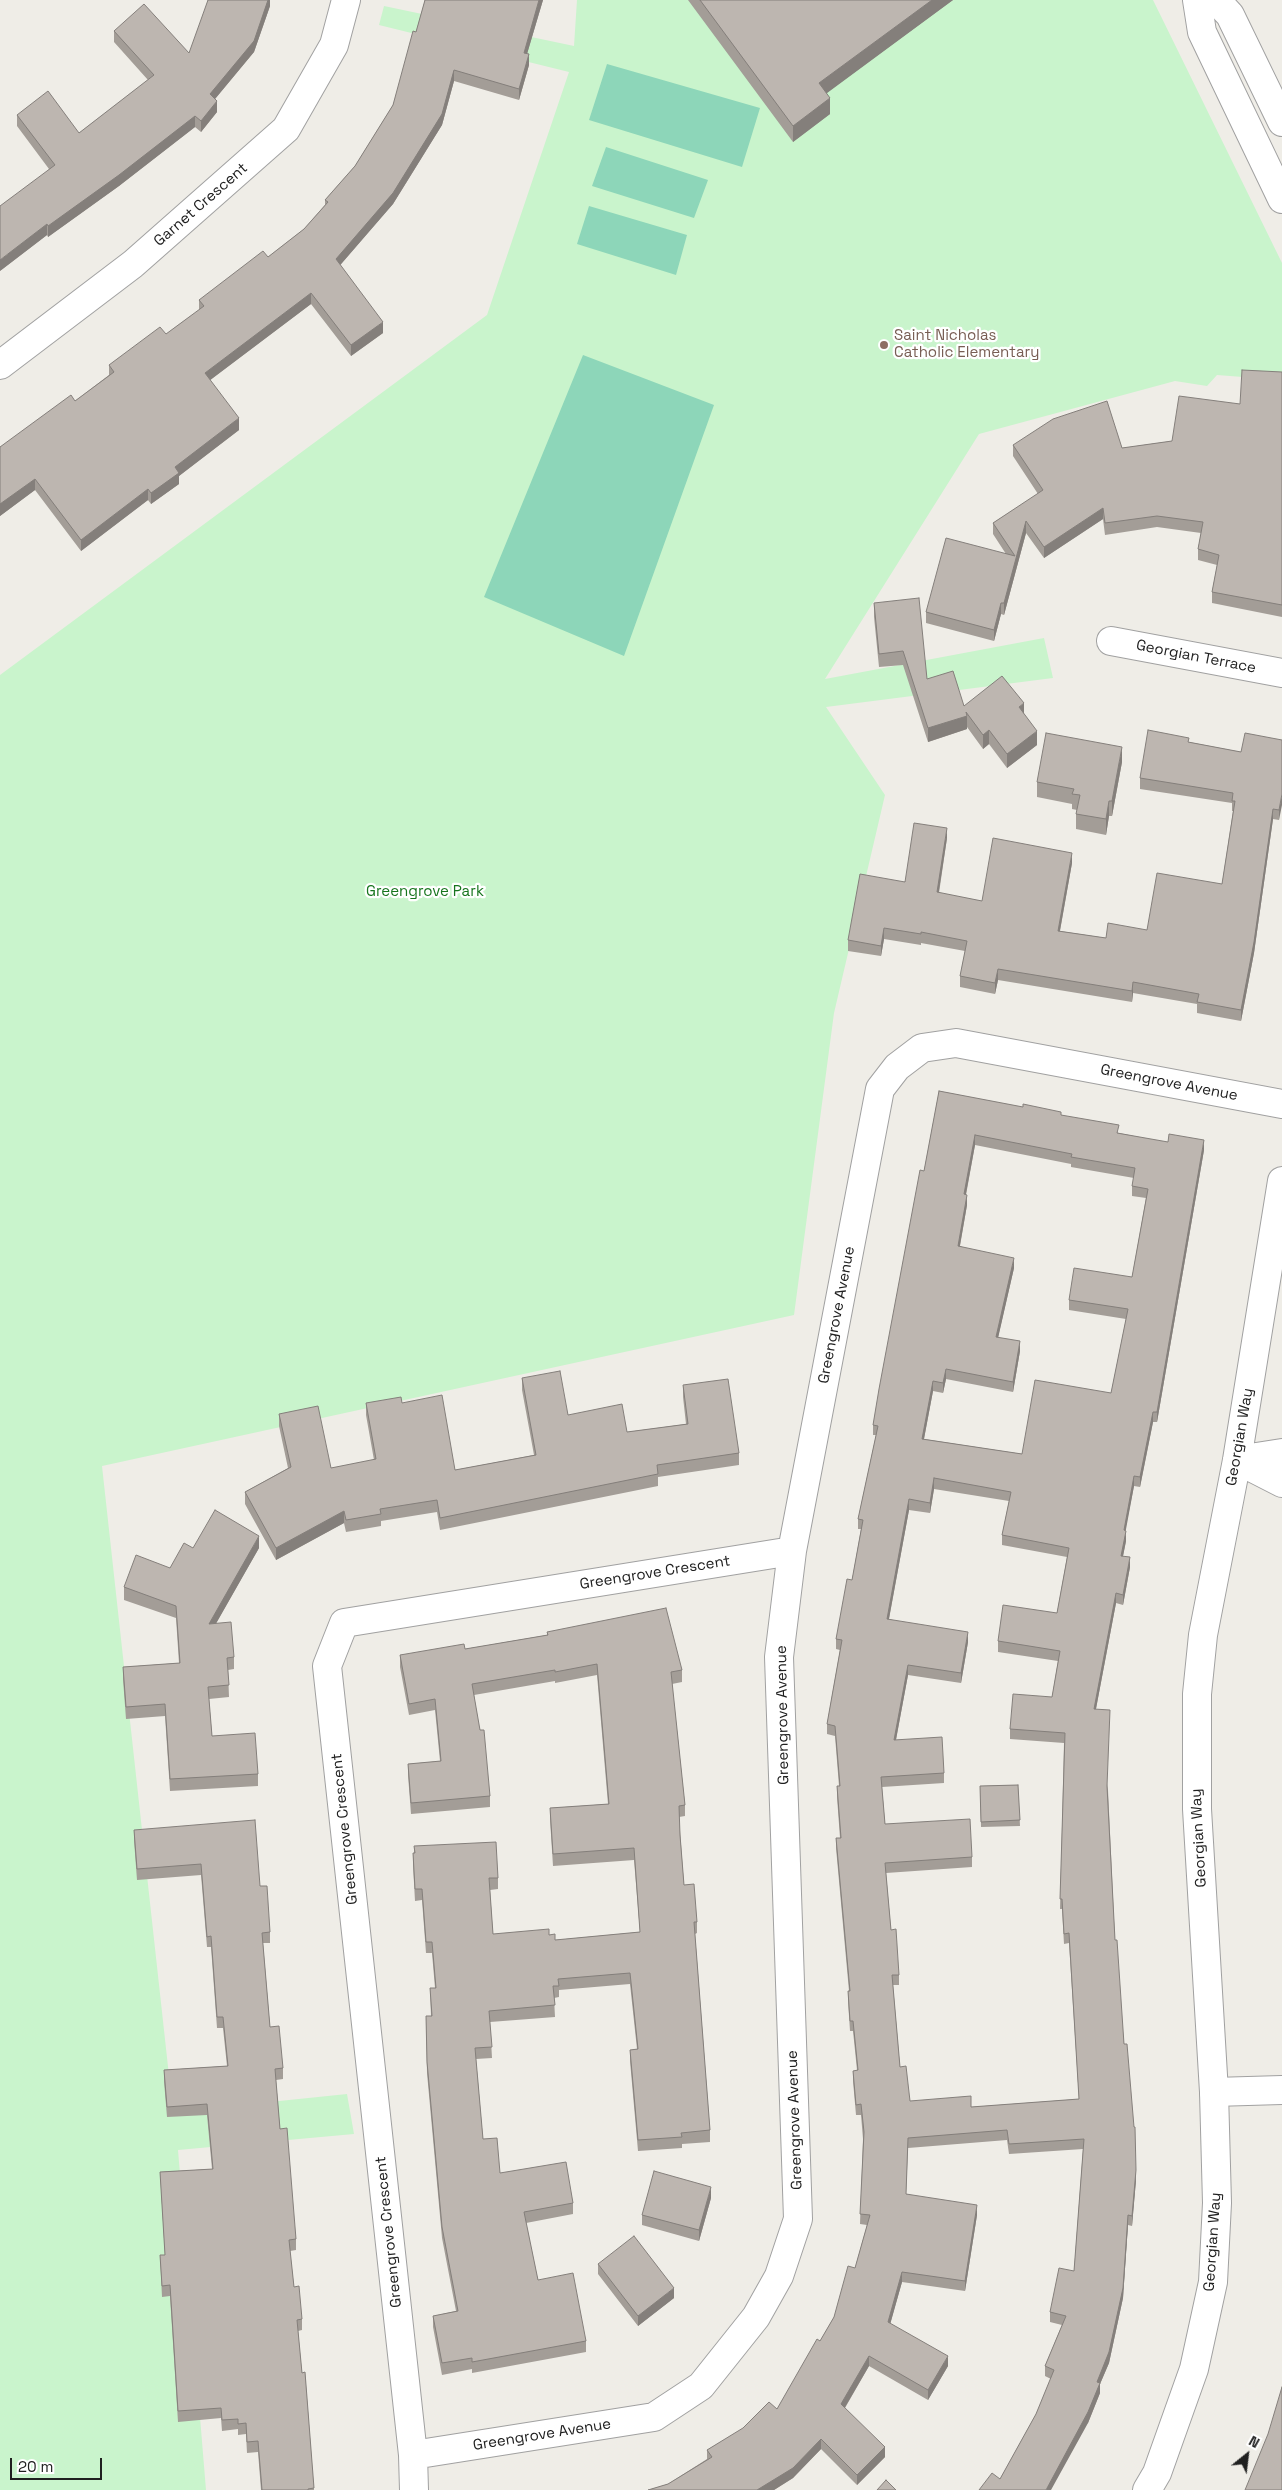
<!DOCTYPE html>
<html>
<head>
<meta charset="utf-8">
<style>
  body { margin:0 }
  #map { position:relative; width:1282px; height:2490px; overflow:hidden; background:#efede7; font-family:"Space Grotesk",sans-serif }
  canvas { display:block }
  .north { position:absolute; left:1222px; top:2430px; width:50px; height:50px; -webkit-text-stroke:4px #fff; paint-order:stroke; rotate:29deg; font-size:14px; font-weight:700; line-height:20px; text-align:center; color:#202020 }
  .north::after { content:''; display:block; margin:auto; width:18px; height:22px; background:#202020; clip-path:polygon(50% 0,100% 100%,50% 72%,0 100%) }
  .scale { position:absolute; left:10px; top:2458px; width:92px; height:22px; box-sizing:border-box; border:2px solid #202020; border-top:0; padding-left:6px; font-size:15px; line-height:18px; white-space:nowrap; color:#202020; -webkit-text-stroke:4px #fff; paint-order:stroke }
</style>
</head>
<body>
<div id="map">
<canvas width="1282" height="2490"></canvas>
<div class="north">N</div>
<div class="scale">20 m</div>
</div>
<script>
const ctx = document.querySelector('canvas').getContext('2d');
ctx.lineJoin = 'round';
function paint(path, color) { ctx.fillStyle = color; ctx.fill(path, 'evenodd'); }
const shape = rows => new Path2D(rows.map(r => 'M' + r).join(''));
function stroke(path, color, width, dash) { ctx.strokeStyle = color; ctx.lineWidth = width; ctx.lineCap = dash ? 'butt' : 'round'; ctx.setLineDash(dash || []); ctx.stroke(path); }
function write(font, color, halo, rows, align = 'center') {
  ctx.font = font + ' "Space Grotesk",sans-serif'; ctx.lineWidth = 4.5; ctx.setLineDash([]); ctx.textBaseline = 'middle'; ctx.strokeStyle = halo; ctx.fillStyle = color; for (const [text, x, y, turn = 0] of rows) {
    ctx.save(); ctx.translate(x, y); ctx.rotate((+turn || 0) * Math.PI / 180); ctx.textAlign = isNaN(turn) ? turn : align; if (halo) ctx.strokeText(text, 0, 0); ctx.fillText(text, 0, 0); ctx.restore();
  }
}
paint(shape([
  [577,0,1153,0,1282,263,1282,380,1217,375,1207,386,1175,381,979,434,825,679,1044,638,1053,678,826,707,885,795,834,1013,794,1315,102,1466,173,2112,347,2094,354,2134,178,2150,206,2490,0,2490,0,675,487,315,569,72,379,25,384,6,574,46]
]), '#c9f4cc');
paint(shape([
  [607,64,760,108,742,167,589,120],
  [606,147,708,180,694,218,592,186],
  [589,206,687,235,676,275,577,244],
  [583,355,714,405,624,656,484,597]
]), '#8dd6b9');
const minor = shape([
  [0,365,133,264,286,129,334,45,346,0],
  [1111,641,1282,673],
  [1214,2092,1282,2090],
  [413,2455,654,2417,701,2386,756,2317,779,2276,798,2219,779,1657,792,1551,880,1089,897,1067,922,1048,956,1043,1282,1104],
  [414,2490,413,2455,327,1666,344,1623,792,1551]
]);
const tertiary = shape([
  [1197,0,1202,32,1282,199],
  [1216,0,1230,15,1282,122],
  [1237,1460,1282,1483],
  [1237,1460,1282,1453],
  [1147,2490,1157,2473,1194,2369,1213,2282,1217,2203,1214,2092,1197,1809,1197,1694,1203,1635,1237,1460,1282,1181]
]);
stroke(minor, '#a1a1a1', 30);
stroke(tertiary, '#a1a1a1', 30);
stroke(minor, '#fff', 28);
stroke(tertiary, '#fff', 28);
paint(shape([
  [270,0,270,6,254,52,215,99,217,112,201,132,195,127,119,186,48,237,47,235,0,271,49,169,17,126,17,115,79,133,148,80,114,42,114,31,189,53],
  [425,0,543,0,527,54,529,65,519,100,454,81,442,125,393,204,340,265,383,333,351,356,311,304,210,380,239,430,179,476,179,484,151,504,148,500,81,551,35,490,0,516,0,447,75,401,109,375,109,365,166,334,199,310,199,300,268,257,304,229,325,205,325,200,355,166,393,105,416,32],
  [688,0,953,0,826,93,830,114,793,142],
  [1282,372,1282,617,1212,603,1212,592,1217,565,1198,560,1198,549,1201,533,1157,527,1105,535,1103,519,1044,558,1026,533,1004,615,1001,614,994,641,926,623,926,612,1006,554,993,534,993,523,1038,494,1013,456,1013,445,1122,448,1172,441,1240,404],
  [874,603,927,679,964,706,1024,714,1037,745,1007,768,989,744,983,749,967,727,967,729,928,742,903,665,879,667,874,617],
  [1282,740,1279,820,1273,819,1254,953,1241,1021,1197,1013,1197,1004,1133,993,1132,1002,998,980,995,994,960,987,960,976,965,951,921,943,921,945,884,939,881,956,848,951,848,940,947,838,939,893,982,901,1072,863,1060,931,1106,938,1147,930,1222,884,1233,811,1232,811,1232,803,1140,789,1140,778,1189,742,1241,752],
  [1122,762,1112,816,1109,816,1106,835,1076,829,1076,814,1077,810,1072,809,1072,804,1037,797,1037,782],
  [939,1091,1061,1115,1119,1133,1204,1150,1157,1422,1153,1422,1140,1487,1134,1486,1125,1531,1126,1541,1123,1556,1130,1567,1123,1605,1116,1603,1096,1709,1108,1790,1115,1940,1136,2180,1132,2226,1128,2225,1123,2298,1109,2363,1100,2384,1100,2393,1088,2423,1000,2479,1036,2414,1051,2379,1045,2376,1045,2366,1062,2325,1050,2322,1050,2312,1074,2271,1083,2149,1009,2154,1007,2140,908,2148,906,2194,977,2215,965,2291,902,2282,890,2324,948,2366,928,2400,869,2366,845,2408,885,2457,857,2485,821,2449,793,2478,774,2490,648,2490,668,2484,707,2459,707,2450,777,2409,820,2341,834,2317,855,2268,867,2225,860,2224,863,2139,861,2115,856,2115,853,2081,853,2071,857,2070,853,2031,850,2031,848,2001,848,1991,849,1991,836,1848,836,1838,840,1838,837,1797,837,1786,839,1786,835,1736,827,1734,827,1724,840,1650,836,1649,836,1639,852,1580,861,1529,858,1529,858,1519,876,1435,873,1435,873,1425,924,1171],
  [975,1145,1071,1164,1071,1167,1134,1178,1132,1186,1132,1196,1146,1198,1132,1277,1069,1300,1069,1310,1126,1319,1111,1393,1022,1454,924,1439,933,1391,943,1393,946,1379,1013,1392,1020,1351,998,1337,1014,1268,960,1246,967,1205,966,1195],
  [934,1489,1009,1501,1002,1535,1002,1545,1067,1557,1057,1613,998,1641,998,1652,1058,1661,1052,1697,1010,1729,1010,1739,1064,1743,1060,1909,1062,1909,1064,1944,1069,1943,1079,2099,971,2107,910,2101,900,2067,893,1985,899,1985,899,1975,891,1930,886,1873,972,1867,972,1857,885,1824,882,1787,944,1783,944,1773,896,1740,908,1675,961,1683,968,1642,889,1619,909,1510,930,1513],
  [522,1378,568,1415,627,1432,686,1424,683,1397,683,1385,739,1453,739,1465,658,1477,658,1486,440,1530,437,1512,381,1521,381,1526,346,1532,344,1523,276,1560,245,1504,245,1492,288,1468,279,1426,279,1414,331,1468,374,1460,366,1415,366,1403,402,1403,455,1470,534,1455,522,1390],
  [193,1548,259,1548,216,1623,234,1657,234,1669,228,1670,229,1697,209,1699,212,1736,258,1774,258,1786,170,1791,165,1716,126,1719,123,1679,123,1667,179,1663,176,1618,124,1600,124,1587,170,1568],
  [547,1632,682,1670,682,1682,672,1684,685,1805,685,1816,679,1817,684,1885,697,1922,697,1933,695,1934,710,2130,710,2142,682,2144,682,2148,638,2151,630,2061,630,2050,637,2049,630,1984,559,1990,559,1997,554,1998,555,2017,490,2022,492,2058,476,2059,483,2139,500,2173,573,2203,573,2214,526,2223,538,2280,586,2341,586,2352,472,2373,472,2369,442,2375,433,2327,433,2316,456,2311,442,2238,427,2073,426,2016,431,2016,430,1988,435,1988,432,1953,426,1953,422,1900,415,1901,413,1865,413,1853,414,1853,414,1846,498,1878,498,1889,490,1890,493,1934,549,1935,555,1940,640,1932,634,1860,553,1866,550,1819,550,1808,608,1804,597,1675,555,1683,555,1681,474,1695,490,1796,490,1807,411,1814,408,1775,408,1764,440,1761,435,1710,409,1715,400,1667,400,1655,465,1649,547,1635],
  [1018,1785,1020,1826,981,1827,980,1786],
  [134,1830,260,1886,270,1932,270,1943,263,1943,270,2027,283,2068,283,2079,276,2080,280,2129,296,2239,296,2250,290,2251,294,2287,302,2319,302,2330,298,2331,302,2373,305,2372,314,2490,261,2490,258,2452,247,2453,246,2434,238,2435,238,2429,222,2431,221,2418,178,2422,170,2296,162,2297,160,2255,165,2255,160,2172,212,2169,207,2115,167,2117,164,2081,164,2070,227,2066,223,2028,217,2028,211,1947,207,1947,201,1875,137,1880,134,1840],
  [711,2198,699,2241,642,2225,642,2215],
  [598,2264,674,2298,638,2326,598,2274]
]), '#a39d97');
paint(shape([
  [268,0,270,0,270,6,254,52,210,105,210,94],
  [539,0,543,0,524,64,524,53],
  [932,0,953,0,819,99,819,83],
  [529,54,529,65,519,100,519,89],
  [454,70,454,81,442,125,393,204,336,270,336,259],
  [830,98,830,114,793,142,793,126],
  [217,101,217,112,201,132,201,121],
  [195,116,195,127,119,186,48,237,48,226],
  [47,224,47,235,0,271,0,260],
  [311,293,311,304,205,384,205,373],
  [383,322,383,333,351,356,351,345],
  [239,418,239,430,179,476,179,484,151,504,151,493,175,467],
  [35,479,35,490,0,516,0,504],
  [148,489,148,500,81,551,81,540],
  [1103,508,1103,519,1044,558,1044,547],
  [1026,521,1026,533,1004,615,1004,603],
  [1001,603,1001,614,994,641,994,630],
  [1024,703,1024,717,1019,707],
  [967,716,967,729,928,742,928,728],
  [989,730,989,744,983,749,983,735],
  [1037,731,1037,745,1007,768,1007,754],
  [1122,747,1122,762,1112,816,1112,801],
  [1282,794,1282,805,1279,820,1279,810],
  [1109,801,1109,816,1106,835,1106,819],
  [1273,809,1273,819,1254,953,1241,1021,1241,1010],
  [947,828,947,838,937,903,937,892],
  [1072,853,1072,863,1058,941,1058,931],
  [884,928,884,939,881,956,881,946],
  [998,969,998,980,995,994,995,983],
  [1133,982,1133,993,1132,1002,1132,991],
  [975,1135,975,1145,964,1204,964,1194],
  [1204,1140,1204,1150,1157,1422,1157,1412],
  [967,1195,967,1205,958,1256,958,1246],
  [1014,1258,1014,1268,996,1347,996,1337],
  [1020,1341,1020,1351,1013,1392,1013,1382],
  [946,1369,946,1379,943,1393,943,1383],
  [933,1381,933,1391,922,1449,922,1439],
  [1153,1412,1153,1422,1140,1487,1140,1477],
  [1134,1476,1134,1486,1124,1540,1124,1530],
  [934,1478,934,1489,930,1513,930,1503],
  [909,1499,909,1510,887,1629,887,1619],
  [344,1511,344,1523,276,1560,276,1548],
  [1126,1531,1126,1541,1121,1566,1121,1556],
  [259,1536,259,1548,209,1636,209,1624],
  [1130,1557,1130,1567,1123,1605,1123,1595],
  [1116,1593,1116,1603,1094,1719,1094,1709],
  [968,1632,968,1642,961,1683,961,1673],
  [908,1665,908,1675,894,1750,894,1740],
  [1136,2170,1136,2180,1132,2226,1132,2216],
  [711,2187,711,2198,699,2241,699,2230],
  [977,2205,977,2215,965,2291,965,2281],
  [1128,2215,1128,2225,1123,2298,1109,2363,1100,2384,1100,2393,1088,2423,1051,2490,1046,2490,1097,2382],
  [902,2272,902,2282,888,2332,888,2322],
  [674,2288,674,2298,638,2326,638,2316],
  [869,2356,869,2366,841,2414,841,2404],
  [948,2356,948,2366,928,2400,928,2390],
  [821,2439,821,2449,793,2478,774,2490,757,2490],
  [885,2447,885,2457,857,2485,857,2475]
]), '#847f7b');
const building = shape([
  [208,0,268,0,254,41,210,94,217,101,201,121,195,116,119,175,48,226,47,224,0,260,0,206,55,165,17,115,48,91,79,133,154,75,114,31,144,4,189,53,208,0],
  [425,0,539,0,524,53,529,54,519,89,454,70,442,114,393,193,336,259,383,322,351,345,311,293,205,373,239,418,175,467,179,473,151,493,148,489,81,540,35,479,0,504,0,447,71,395,75,401,114,372,109,365,160,327,166,334,204,306,199,300,263,251,268,257,304,229,328,202,325,200,355,166,393,105,413,31,416,32,425,0],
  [700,0,932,0,819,83,830,98,793,126,700,0],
  [1242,370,1282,372,1282,605,1212,592,1219,555,1198,549,1203,522,1157,516,1105,523,1103,508,1044,547,1026,521,1004,603,1001,603,994,630,926,612,946,538,1015,556,993,523,1043,490,1013,445,1053,419,1107,401,1122,448,1172,441,1179,396,1240,404,1242,370],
  [919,598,927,679,953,671,964,706,1002,676,1024,703,1019,707,1037,731,1007,754,989,730,983,735,966,712,967,716,928,728,903,651,879,654,874,603,919,598],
  [1148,730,1189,738,1188,742,1241,752,1245,733,1282,740,1282,794,1279,810,1273,809,1254,942,1241,1010,1197,1002,1199,994,1133,982,1132,991,998,969,995,983,960,976,967,941,921,932,921,934,884,928,881,946,848,940,860,874,905,882,914,823,947,828,937,892,982,901,993,838,1072,853,1058,931,1106,938,1108,923,1147,930,1157,873,1222,884,1235,801,1232,801,1233,793,1140,778,1148,730],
  [1046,733,1122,747,1112,801,1109,801,1106,819,1076,814,1080,795,1072,794,1074,789,1037,782,1046,733],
  [939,1091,1023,1107,1023,1104,1061,1112,1061,1115,1119,1125,1117,1133,1168,1142,1169,1134,1204,1140,1157,1412,1153,1412,1140,1477,1134,1476,1124,1530,1126,1531,1121,1556,1130,1557,1123,1595,1116,1593,1094,1709,1110,1710,1107,1786,1115,1940,1117,1940,1124,2044,1127,2044,1134,2127,1135,2127,1136,2170,1132,2216,1128,2215,1123,2288,1109,2352,1097,2382,1100,2383,1088,2412,1046,2490,979,2490,992,2473,1000,2479,1036,2414,1054,2370,1045,2366,1066,2316,1050,2312,1059,2268,1074,2271,1084,2139,1009,2144,1007,2130,908,2138,906,2194,977,2205,965,2281,902,2272,888,2322,948,2356,928,2390,869,2356,841,2404,885,2447,857,2475,821,2439,793,2468,757,2490,648,2490,668,2484,712,2457,707,2450,743,2428,769,2402,777,2409,817,2339,820,2341,834,2317,848,2266,855,2268,870,2215,860,2214,864,2132,861,2104,856,2105,853,2071,858,2070,853,2021,850,2021,848,1991,850,1991,836,1838,841,1838,837,1786,840,1786,835,1726,827,1724,842,1640,836,1639,847,1579,852,1580,863,1520,858,1519,878,1426,873,1425,879,1389,920,1170,924,1171,939,1091],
  [975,1135,1072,1154,1071,1157,1135,1168,1132,1186,1148,1189,1132,1277,1074,1268,1069,1300,1128,1309,1111,1393,1035,1380,1022,1454,922,1439,933,1381,943,1383,946,1369,1013,1382,1020,1341,996,1337,1014,1258,958,1246,967,1195,964,1194,975,1135],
  [934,1478,1011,1492,1002,1535,1069,1548,1057,1613,1003,1605,998,1641,1060,1651,1052,1697,1013,1694,1010,1729,1065,1733,1060,1899,1062,1899,1064,1934,1069,1933,1079,2099,971,2107,971,2096,910,2101,906,2066,900,2067,892,1975,899,1975,896,1929,891,1930,885,1863,972,1857,970,1819,885,1824,881,1777,944,1773,942,1737,894,1740,908,1665,961,1673,968,1632,887,1619,909,1499,930,1503,934,1478],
  [560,1371,568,1415,622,1404,627,1432,688,1424,683,1385,728,1379,739,1453,657,1465,658,1474,440,1518,437,1500,380,1509,381,1514,346,1520,344,1511,276,1548,245,1492,291,1467,279,1414,318,1406,331,1468,376,1459,366,1403,401,1397,402,1403,442,1395,455,1470,536,1455,522,1378,560,1371],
  [215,1510,259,1536,209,1624,231,1622,234,1657,227,1658,229,1685,208,1687,212,1736,255,1733,258,1774,170,1779,165,1704,126,1707,123,1667,180,1663,176,1606,124,1587,136,1555,170,1568,184,1543,193,1548,215,1510],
  [666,1608,682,1670,671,1672,685,1805,679,1806,680,1835,684,1885,694,1884,697,1922,694,1922,710,2130,681,2133,682,2137,638,2140,630,2050,638,2049,630,1973,558,1979,559,1986,553,1986,555,2005,489,2011,492,2047,475,2048,483,2139,497,2138,500,2173,566,2162,573,2203,524,2212,538,2280,573,2273,586,2341,472,2362,472,2358,442,2363,433,2316,458,2311,442,2227,427,2062,426,2016,432,2016,430,1988,436,1988,432,1942,426,1942,422,1889,415,1889,413,1853,415,1853,414,1846,496,1842,498,1878,489,1878,493,1934,549,1929,549,1935,555,1934,555,1940,640,1932,634,1848,553,1854,550,1808,609,1804,597,1664,555,1672,555,1670,472,1684,480,1730,484,1730,490,1796,411,1803,408,1764,441,1761,435,1699,409,1704,400,1655,464,1644,465,1649,548,1635,547,1632,666,1608],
  [1018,1785,1020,1820,981,1822,980,1786,1018,1785],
  [255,1820,260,1886,267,1886,270,1932,262,1933,270,2027,279,2026,283,2068,275,2069,280,2129,287,2128,296,2239,289,2240,294,2287,299,2286,302,2319,297,2320,302,2373,305,2372,314,2488,308,2489,308,2490,262,2490,258,2441,247,2442,246,2423,238,2424,238,2419,222,2420,221,2408,178,2411,170,2285,162,2286,160,2255,165,2255,160,2172,213,2169,207,2104,167,2107,164,2070,228,2066,223,2017,217,2017,211,1936,207,1937,201,1864,137,1869,134,1830,255,1820],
  [654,2171,711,2187,699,2230,642,2215,654,2171],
  [634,2236,674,2288,638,2316,598,2264,634,2236],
  [1282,2387,1282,2490,1245,2490,1268,2434,1282,2387],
  [886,2480,896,2490,877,2490,886,2480]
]);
paint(building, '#bdb6b0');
stroke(building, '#847f7b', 1);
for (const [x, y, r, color] of [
  [884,345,5,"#8d6e63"]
]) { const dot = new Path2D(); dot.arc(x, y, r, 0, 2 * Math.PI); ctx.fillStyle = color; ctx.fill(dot); stroke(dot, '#fff', 2); }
write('15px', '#202020', '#fff', [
  ["Garnet Crescent",201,205,-41],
  ["Georgian Terrace",1196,657,11],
  ["Greengrove Avenue",1169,1083,11],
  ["Greengrove Avenue",837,1315,-79],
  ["Georgian Way",1240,1437,-80],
  ["Greengrove Crescent",655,1573,-9],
  ["Greengrove Avenue",783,1715,-91],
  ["Greengrove Crescent",345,1829,-96],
  ["Georgian Way",1199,1838,-93],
  ["Greengrove Avenue",795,2120,-92],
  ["Greengrove Crescent",389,2232,-96],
  ["Georgian Way",1213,2242,-86],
  ["Greengrove Avenue",542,2435,-9]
]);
write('15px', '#785e54', '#fff', [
  ["Saint Nicholas",894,336],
  ["Catholic Elementary",894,353]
], 'left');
write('15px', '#17751e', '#fff', [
  ["Greengrove Park",425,892]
]);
</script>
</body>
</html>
